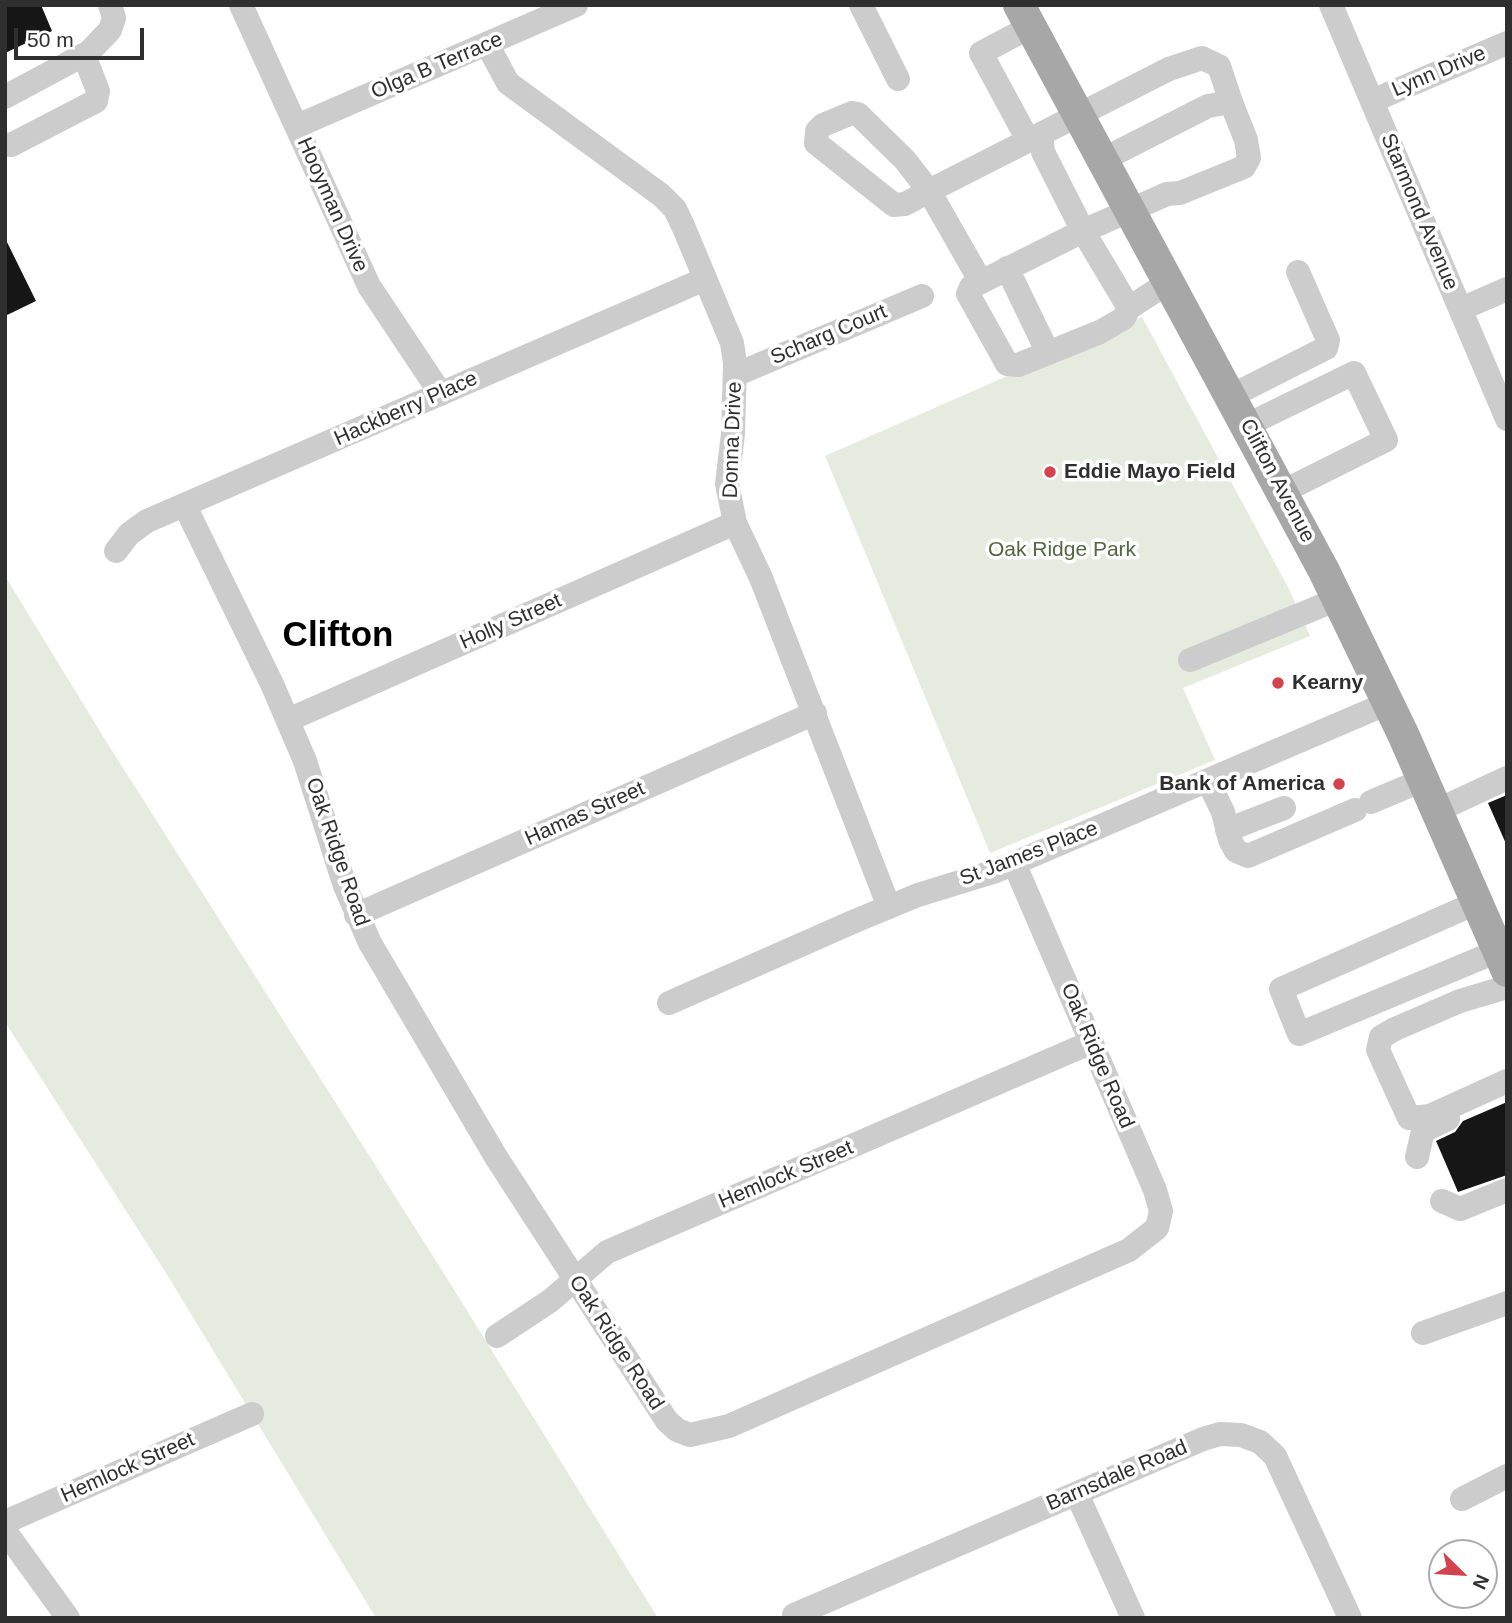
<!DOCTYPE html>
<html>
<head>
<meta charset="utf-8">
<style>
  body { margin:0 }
  #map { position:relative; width:1512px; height:1623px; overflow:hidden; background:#fff; font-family:Helvetica,sans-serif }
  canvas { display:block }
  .frame { position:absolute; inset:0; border:7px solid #2f2f2f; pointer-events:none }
  .north { position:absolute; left:1428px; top:1539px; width:70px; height:70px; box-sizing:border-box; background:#fff; border:2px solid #acacac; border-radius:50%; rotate:114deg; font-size:19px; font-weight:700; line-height:28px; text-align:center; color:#2f2f2f }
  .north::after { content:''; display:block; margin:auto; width:24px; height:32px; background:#d5424f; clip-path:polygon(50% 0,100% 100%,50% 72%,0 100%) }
  .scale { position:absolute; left:14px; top:28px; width:130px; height:32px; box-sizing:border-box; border:4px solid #2f2f2f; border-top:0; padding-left:9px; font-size:21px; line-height:24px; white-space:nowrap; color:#2f2f2f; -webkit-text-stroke:5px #fff; paint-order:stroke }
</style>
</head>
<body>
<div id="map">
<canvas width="1512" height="1623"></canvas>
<div class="frame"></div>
<div class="north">N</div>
<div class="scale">50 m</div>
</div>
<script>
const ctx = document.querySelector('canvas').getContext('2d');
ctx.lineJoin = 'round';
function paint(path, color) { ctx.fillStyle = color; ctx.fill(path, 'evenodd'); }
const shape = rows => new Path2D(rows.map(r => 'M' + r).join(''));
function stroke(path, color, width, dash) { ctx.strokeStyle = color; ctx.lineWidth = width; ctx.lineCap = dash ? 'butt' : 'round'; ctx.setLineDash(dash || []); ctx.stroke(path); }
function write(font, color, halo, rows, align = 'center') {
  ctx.font = font + ' Helvetica,sans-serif'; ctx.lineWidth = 7; ctx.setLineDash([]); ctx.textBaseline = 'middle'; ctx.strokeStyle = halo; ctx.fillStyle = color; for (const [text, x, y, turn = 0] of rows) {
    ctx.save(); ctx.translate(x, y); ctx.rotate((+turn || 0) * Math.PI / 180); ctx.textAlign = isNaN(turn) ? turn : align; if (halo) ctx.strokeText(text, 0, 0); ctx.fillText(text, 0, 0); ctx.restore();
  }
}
paint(shape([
  [1142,317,1289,589,1310,636,1183,688,1215,760,990,853,825,456],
  [5,576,104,738,438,1264,658,1618,376,1618,166,1273,5,1022]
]), '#e5ebde');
paint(shape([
  [5,5,41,5,52,31,5,53],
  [5,238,36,301,5,316],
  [1507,795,1507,846,1488,803],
  [1507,1102,1507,1175,1458,1192,1436,1141,1455,1132,1463,1121]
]), '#161616');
stroke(shape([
  [241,5,369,286,441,394],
  [861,5,898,79],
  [1331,5,1507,419],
  [487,44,508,83,661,195,675,209,684,228,732,343,735,363,733,434,727,484,735,523,761,578,889,907],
  [5,97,89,52,110,30,114,18,110,5],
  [1372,101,1507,43],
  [297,126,576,5],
  [1028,140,981,53,1030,27],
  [5,144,11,145,96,101,98,91,84,55],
  [1102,160,1208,106,1231,102,1246,140,1249,158,1244,167,1180,193,1167,194,1083,231,971,287,968,294,1007,364,1018,365,1100,332,1124,318,1129,308],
  [1007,268,1048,353],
  [981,282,929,191,905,160,858,114,852,113,823,125,817,131,816,143,894,205,905,204,929,191,1041,134],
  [1169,282,1129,308,1083,231,1043,152,1041,134,1169,69,1202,58,1219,66,1231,102],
  [1461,309,1507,289],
  [735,375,922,296],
  [1231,396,1326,348,1328,340,1298,272],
  [1247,425,1354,373,1386,440,1282,492],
  [185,506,272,684,305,761,345,886,370,943,496,1157,667,1421,677,1430,690,1435,729,1426,1129,1250,1157,1228,1161,1211,1155,1190,1014,863],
  [116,551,129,534,147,521,705,279],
  [1190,660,1338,599],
  [288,720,735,523],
  [1208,781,1223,812,1230,840,1236,851,1248,856,1355,810],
  [1371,802,1423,780],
  [1436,811,1507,778],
  [1227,830,1284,808],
  [1476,903,1281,989,1299,1034,1498,951],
  [356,915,815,713],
  [1507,987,1460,1001,1395,1029,1381,1037,1378,1050,1409,1118,1430,1116,1507,1081],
  [669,1003,855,921,918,895,996,871,1388,703],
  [1417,1157,1423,1131,1448,1119],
  [1442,1201,1460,1209,1507,1190],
  [1423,1333,1507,1303],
  [497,1336,550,1301,607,1252,1092,1042],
  [1077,1494,1133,1618],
  [1462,1499,1507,1476],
  [5,1522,252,1414],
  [5,1531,68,1618],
  [794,1615,1203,1439,1220,1434,1241,1435,1260,1442,1275,1456,1350,1618]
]), '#ccc', 24);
stroke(shape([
  [1019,5,1324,571,1403,734,1507,971]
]), '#a7a7a7', 32);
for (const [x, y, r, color] of [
  [1050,472,7,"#d5424f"],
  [1278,683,7,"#d5424f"],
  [1339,784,7,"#d5424f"]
]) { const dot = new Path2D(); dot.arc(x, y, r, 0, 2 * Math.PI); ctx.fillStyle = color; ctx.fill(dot); stroke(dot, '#fff', 2.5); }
write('21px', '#2f2f2f', '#fff', [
  ["Olga B Terrace",437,66,-23],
  ["Lynn Drive",1439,72,-23],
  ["Hooyman Drive",332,205,66],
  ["Starmond Avenue",1419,212,67],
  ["Scharg Court",829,335,-23],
  ["Hackberry Place",406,409,-24],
  ["Donna Drive",733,440,-88],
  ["Clifton Avenue",1277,481,62],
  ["Holly Street",511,622,-24],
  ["Hamas Street",585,814,-24],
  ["Oak Ridge Road",337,852,71],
  ["St James Place",1029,854,-21],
  ["Oak Ridge Road",1097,1056,67],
  ["Hemlock Street",786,1175,-23],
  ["Oak Ridge Road",616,1343,57],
  ["Hemlock Street",128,1468,-24],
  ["Barnsdale Road",1117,1476,-23]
]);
write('bold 21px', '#2f2f2f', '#fff', [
  ["Eddie Mayo Field",1064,472],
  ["Kearny",1292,683],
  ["Bank of America",1325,784,"right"]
], 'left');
write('21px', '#536740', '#fff', [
  ["Oak Ridge Park",1062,550]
]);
write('bold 35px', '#000', '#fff', [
  ["Clifton",338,636]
]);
</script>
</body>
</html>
